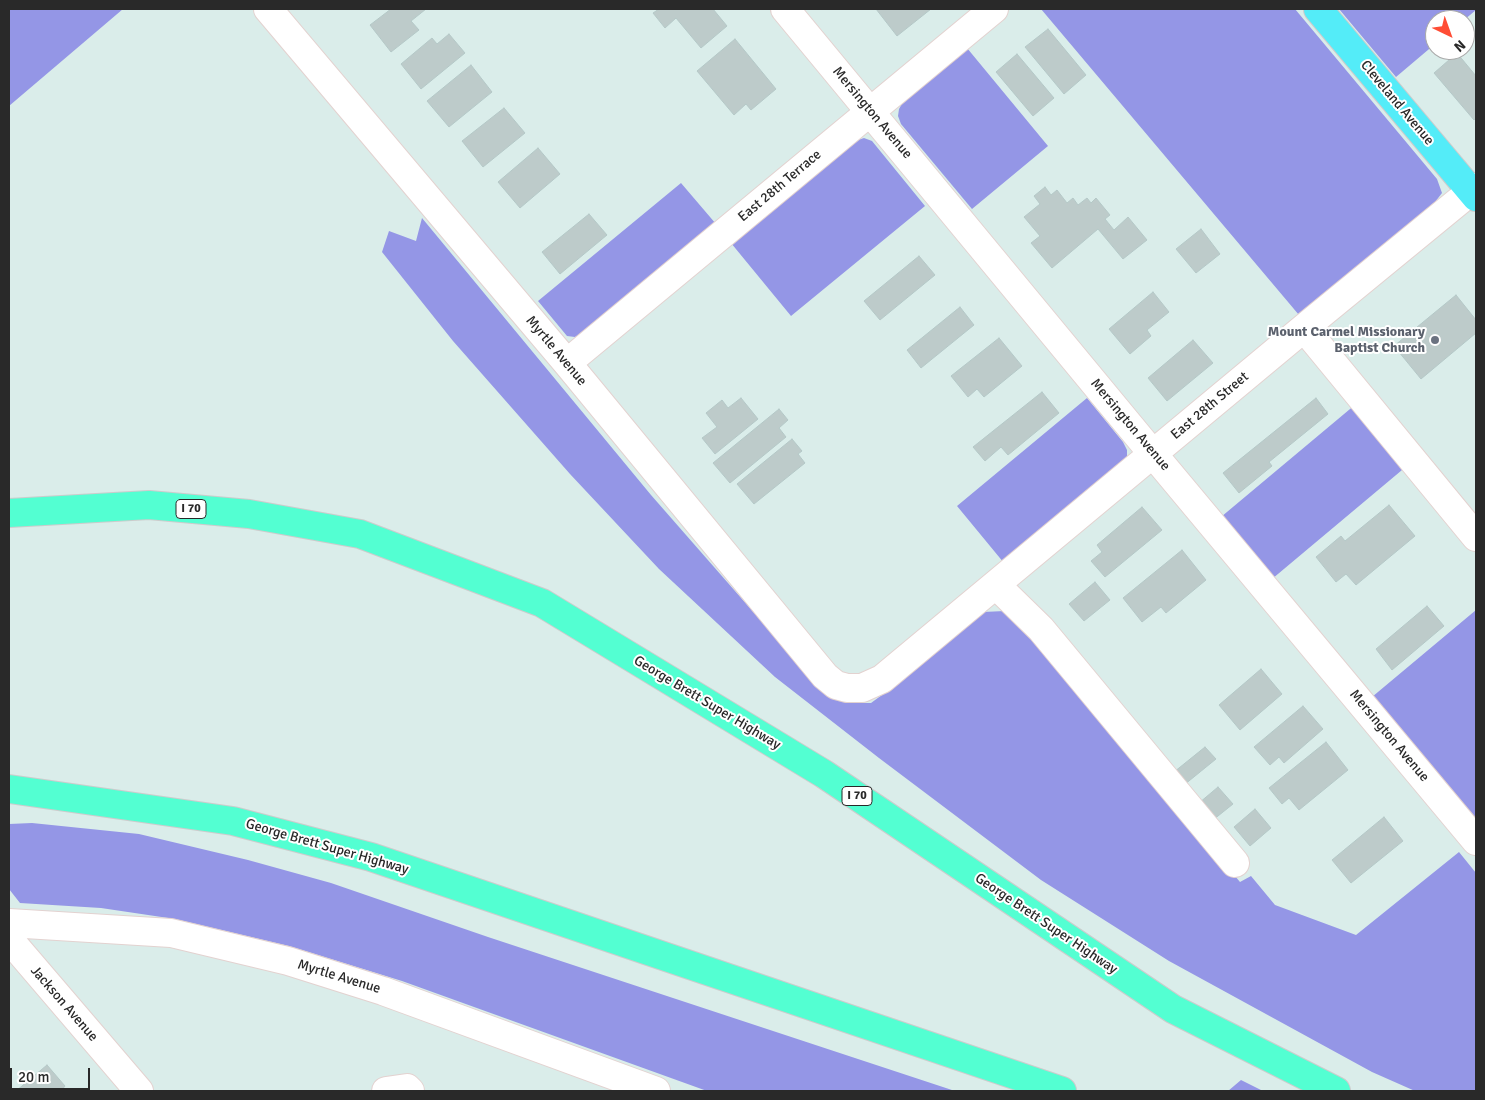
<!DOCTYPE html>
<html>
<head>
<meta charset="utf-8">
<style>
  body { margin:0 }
  #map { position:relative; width:1485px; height:1100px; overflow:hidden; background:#daedea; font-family:Signika,sans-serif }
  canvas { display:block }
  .frame { position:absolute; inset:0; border:10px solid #292929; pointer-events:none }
  .north { position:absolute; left:1425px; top:10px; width:50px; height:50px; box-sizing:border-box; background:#fff; border:1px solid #a9a9a9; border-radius:50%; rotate:138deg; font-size:14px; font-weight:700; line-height:20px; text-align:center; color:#292929 }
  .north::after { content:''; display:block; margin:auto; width:18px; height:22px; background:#ff4d35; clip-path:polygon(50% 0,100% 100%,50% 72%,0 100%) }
  .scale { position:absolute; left:10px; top:1068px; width:80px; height:22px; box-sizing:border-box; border:2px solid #292929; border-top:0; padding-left:6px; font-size:15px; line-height:18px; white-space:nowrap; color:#292929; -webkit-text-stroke:4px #fff; paint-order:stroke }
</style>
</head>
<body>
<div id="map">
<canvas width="1485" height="1100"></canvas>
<div class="frame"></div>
<div class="north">N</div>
<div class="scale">20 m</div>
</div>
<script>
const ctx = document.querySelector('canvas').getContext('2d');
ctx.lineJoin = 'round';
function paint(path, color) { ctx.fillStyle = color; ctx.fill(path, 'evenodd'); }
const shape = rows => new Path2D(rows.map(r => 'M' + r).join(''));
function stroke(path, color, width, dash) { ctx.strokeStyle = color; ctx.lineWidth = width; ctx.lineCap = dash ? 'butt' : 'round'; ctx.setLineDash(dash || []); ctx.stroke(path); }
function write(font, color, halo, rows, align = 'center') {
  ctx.font = font + ' Signika,sans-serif'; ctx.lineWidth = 4; ctx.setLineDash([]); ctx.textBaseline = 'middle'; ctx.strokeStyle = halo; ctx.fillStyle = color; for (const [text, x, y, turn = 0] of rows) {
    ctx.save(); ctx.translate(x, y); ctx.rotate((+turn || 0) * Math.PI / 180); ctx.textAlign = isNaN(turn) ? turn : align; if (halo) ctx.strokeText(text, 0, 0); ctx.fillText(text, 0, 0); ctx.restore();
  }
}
paint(shape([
  [9,9,123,9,9,106],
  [1041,9,1295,9,1437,179,1442,193,1435,202,1299,315],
  [1339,9,1476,9,1476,10,1464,20,1435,20,1435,44,1396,77],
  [967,48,1048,146,972,209,901,124,898,116,899,109,903,102],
  [864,138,872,141,925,206,791,316,731,243,855,141],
  [681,183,716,224,585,332,575,337,567,336,538,301],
  [422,218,651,495,819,687,848,703,871,703,897,684,983,612,1005,611,1026,627,1240,882,1251,876,1275,905,1356,935,1459,852,1476,873,1476,1091,1415,1091,1372,1072,1169,961,1041,880,879,758,775,677,659,569,570,474,453,341,382,252,389,231,416,241],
  [1087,398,1123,442,1127,450,1127,457,1123,464,1004,563,957,506],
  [1356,404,1408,465,1272,579,1221,517],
  [1476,610,1476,820,1475,821,1372,697],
  [32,823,139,834,248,860,331,883,488,937,955,1091,707,1091,402,981,289,946,175,919,101,908,20,903,9,889,9,824],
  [1241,1080,1263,1091,1228,1091]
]), '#9496e6');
const building = shape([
  [391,9,426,9,411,21,419,30,391,52,370,25,391,9],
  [659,9,713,9,727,26,701,48,676,18,665,28,653,13,659,9],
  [876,9,931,9,897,36,876,9],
  [1048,29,1086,75,1064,94,1025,47,1048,29],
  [449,34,465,53,421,89,401,64,432,38,437,44,449,34],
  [735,39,776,89,751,110,746,104,734,115,697,71,735,39],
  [1457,53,1476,76,1476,118,1474,120,1434,73,1457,53],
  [1017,54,1054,98,1033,116,996,72,1017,54],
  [471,65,492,92,449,127,427,101,471,65],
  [504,108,525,133,483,167,462,141,504,108],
  [538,148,560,174,520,208,498,182,538,148],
  [1045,187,1051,195,1057,190,1067,203,1073,198,1078,205,1087,198,1091,203,1096,198,1110,215,1105,219,1114,230,1128,217,1147,240,1123,259,1098,229,1052,268,1031,243,1040,236,1024,217,1040,204,1034,196,1045,187],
  [589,214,607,235,560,274,542,252,589,214],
  [1201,229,1220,254,1196,273,1176,249,1201,229],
  [919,256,935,275,880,320,864,301,919,256],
  [1153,292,1169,312,1147,330,1151,336,1130,354,1109,329,1153,292],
  [1456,295,1476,320,1476,333,1421,379,1394,346,1456,295],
  [960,307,974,325,921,368,907,350,960,307],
  [999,338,1022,366,984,397,977,389,968,397,951,376,999,338],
  [1193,340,1213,363,1167,401,1148,378,1193,340],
  [1042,392,1059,413,1008,455,1001,447,985,461,973,447,1042,392],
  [741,398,758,419,715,454,702,438,717,427,706,413,722,400,728,408,741,398],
  [1316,398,1328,414,1269,462,1272,466,1239,493,1223,473,1316,398],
  [779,409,788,420,779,428,786,437,730,483,713,463,779,409],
  [792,439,802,451,798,454,805,463,754,504,737,484,792,439],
  [1389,505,1415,536,1356,585,1346,574,1336,582,1316,557,1341,536,1345,541,1389,505],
  [1142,507,1162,530,1105,577,1091,561,1102,552,1097,545,1142,507],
  [1182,550,1206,580,1166,613,1161,607,1142,622,1123,598,1182,550],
  [1095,582,1110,600,1084,621,1069,604,1095,582],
  [1427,606,1444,626,1392,670,1376,649,1427,606],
  [1261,669,1282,694,1240,730,1219,705,1261,669],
  [1303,706,1323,729,1284,763,1279,757,1270,765,1254,747,1303,706],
  [1326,742,1348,770,1299,810,1289,798,1282,804,1269,788,1326,742],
  [1205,747,1216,759,1184,785,1174,772,1205,747],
  [1218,787,1233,804,1213,820,1199,803,1218,787],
  [1255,809,1271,828,1250,846,1234,827,1255,809],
  [1384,817,1403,841,1351,883,1332,860,1384,817],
  [47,1065,65,1086,61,1091,16,1091,47,1065]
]);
paint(building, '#bdcbca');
stroke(building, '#b4c8c7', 1);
const minor = shape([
  [268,9,567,363,825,676,836,685,847,688,862,688,882,679,1304,328,1476,187],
  [785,9,1153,454,1476,841],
  [1304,328,1476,537],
  [567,363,994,9],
  [996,585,1041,629,1235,863],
  [9,923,171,933,288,961,383,991,656,1091],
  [9,939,139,1091],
  [386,1091,407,1088,410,1091]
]);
const major = shape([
  [1318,9,1476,197]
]);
const highway = shape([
  [9,513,149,505,249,514,360,534,542,603,824,774,1173,1009,1336,1091],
  [9,789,233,821,371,857,1062,1091]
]);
stroke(minor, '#e3d2d0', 30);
stroke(major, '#ccc', 30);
stroke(highway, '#ccc', 30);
stroke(minor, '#fff', 28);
stroke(major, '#54ecf8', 28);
stroke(highway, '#53ffd2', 28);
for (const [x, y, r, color] of [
  [1435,340,5,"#6b7280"]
]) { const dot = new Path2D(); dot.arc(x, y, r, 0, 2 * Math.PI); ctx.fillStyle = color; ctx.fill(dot); stroke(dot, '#fff', 2); }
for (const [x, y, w] of [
  [191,509,30],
  [857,796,30]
]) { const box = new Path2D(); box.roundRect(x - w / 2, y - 9.5, w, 19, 4); ctx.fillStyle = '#fff'; ctx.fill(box); stroke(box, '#292929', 1); }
write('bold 12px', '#292929', null, [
  ["I 70",191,509],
  ["I 70",857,796]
]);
write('14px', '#292929', '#fff', [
  ["Cleveland Avenue",1397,103,50],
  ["Mersington Avenue",872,113,50],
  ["East 28th Terrace",780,186,-40],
  ["Myrtle Avenue",556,351,50],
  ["East 28th Street",1210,406,-40],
  ["Mersington Avenue",1130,425,50],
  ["George Brett Super Highway",707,703,31],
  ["Mersington Avenue",1389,736,50],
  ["George Brett Super Highway",327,847,16],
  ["George Brett Super Highway",1046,924,34],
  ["Myrtle Avenue",339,977,17],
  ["Jackson Avenue",64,1004,49]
]);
write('bold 14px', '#5b616d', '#fff', [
  ["Mount Carmel Missionary",1425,332],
  ["Baptist Church",1425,348]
], 'right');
</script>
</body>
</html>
